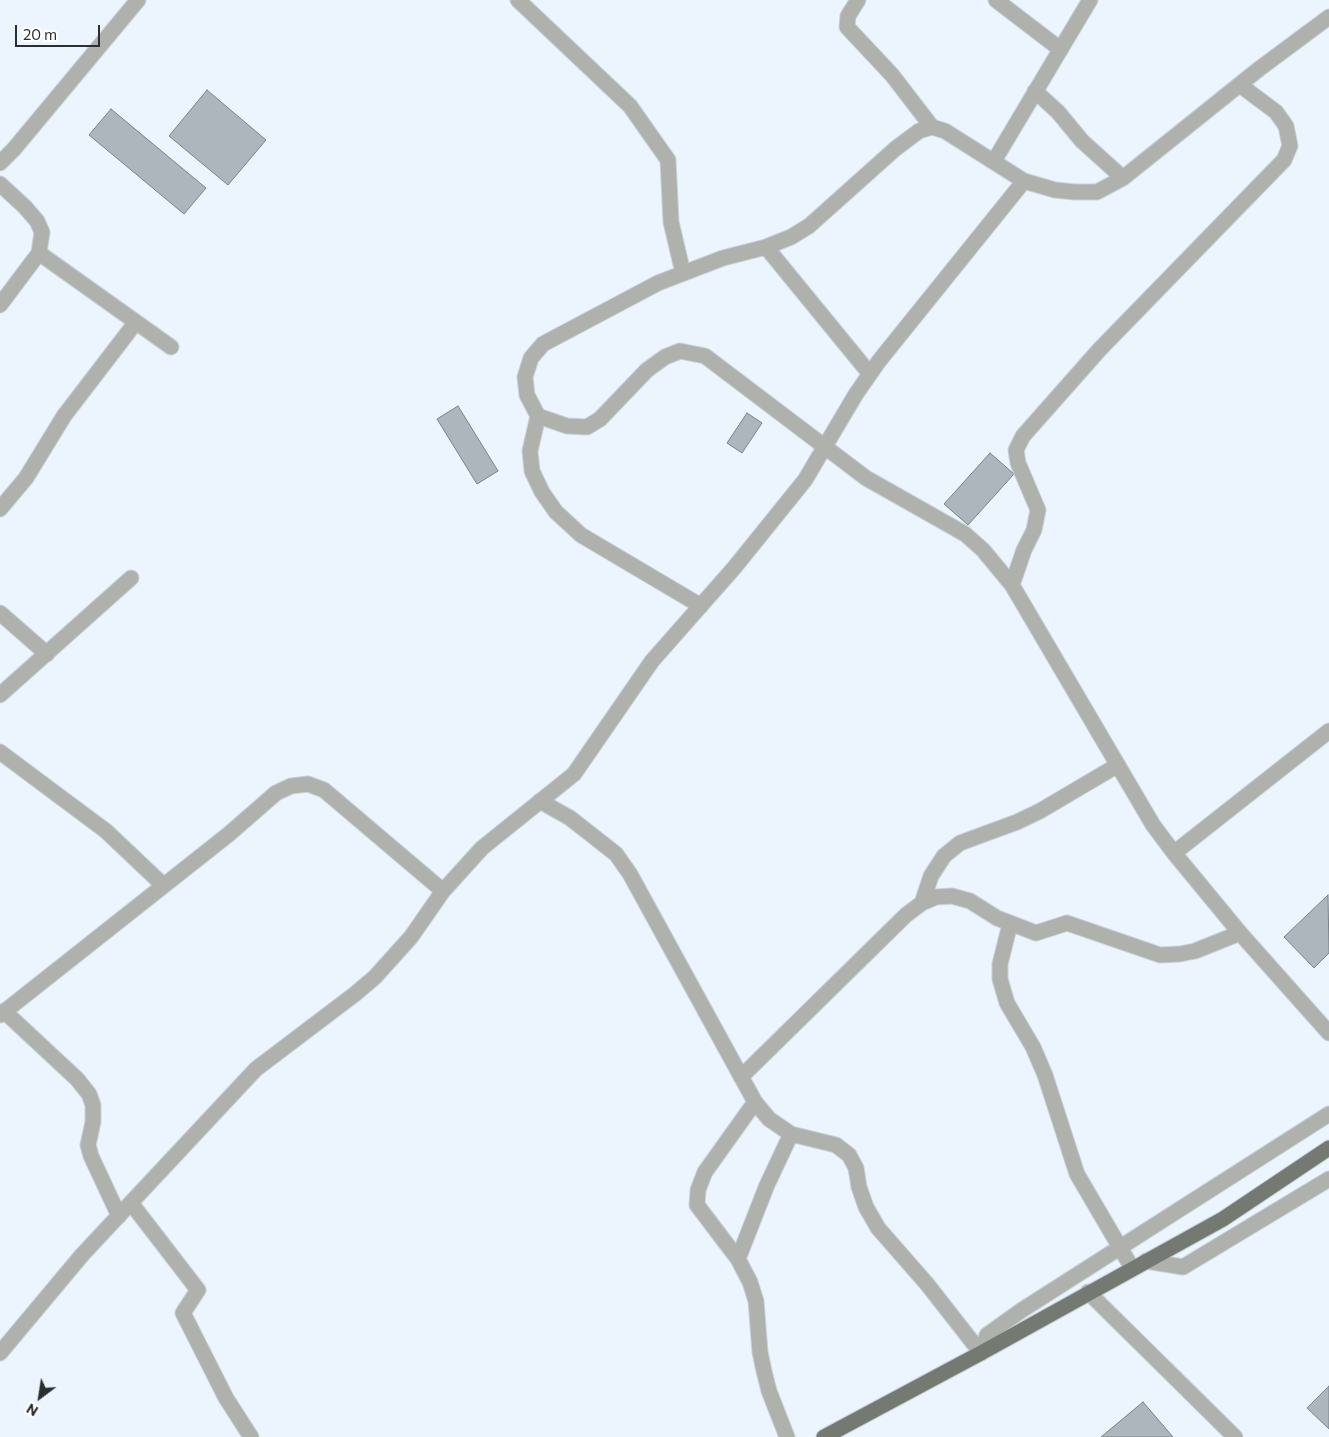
<!DOCTYPE html>
<html>
<head>
<meta charset="utf-8">
<style>
  body { margin:0 }
  #map { position:relative; width:1329px; height:1437px; overflow:hidden; background:#ecf5fd; font-family:Commissioner,sans-serif }
  canvas { display:block }
  .north { position:absolute; left:15px; top:1372px; width:50px; height:50px; -webkit-text-stroke:4px #fff; paint-order:stroke; rotate:211deg; font-size:14px; font-weight:700; line-height:20px; text-align:center; color:#2c2f32 }
  .north::after { content:''; display:block; margin:auto; width:18px; height:22px; background:#2c2f32; clip-path:polygon(50% 0,100% 100%,50% 72%,0 100%) }
  .scale { position:absolute; left:15px; top:25px; width:85px; height:22px; box-sizing:border-box; border:2px solid #2c2f32; border-top:0; padding-left:6px; font-size:15px; line-height:18px; white-space:nowrap; color:#2c2f32; -webkit-text-stroke:4px #fff; paint-order:stroke }
</style>
</head>
<body>
<div id="map">
<canvas width="1329" height="1437"></canvas>
<div class="north">N</div>
<div class="scale">20 m</div>
</div>
<script>
const ctx = document.querySelector('canvas').getContext('2d');
ctx.lineJoin = 'round';
function paint(path, color) { ctx.fillStyle = color; ctx.fill(path, 'evenodd'); }
const shape = rows => new Path2D(rows.map(r => 'M' + r).join(''));
function stroke(path, color, width, dash) { ctx.strokeStyle = color; ctx.lineWidth = width; ctx.lineCap = dash ? 'butt' : 'round'; ctx.setLineDash(dash || []); ctx.stroke(path); }
const building = shape([
  [207,90,266,140,228,185,169,136,207,90],
  [111,109,206,188,184,214,89,135,111,109],
  [458,406,498,471,477,484,437,419,458,406],
  [747,413,762,423,742,453,727,443,747,413],
  [990,453,1014,474,968,525,944,504,990,453],
  [1328,895,1329,953,1314,968,1284,937,1328,895],
  [1329,1386,1329,1429,1307,1408,1329,1386],
  [1143,1402,1173,1437,1101,1437,1143,1402]
]);
paint(building, '#adb5bd');
stroke(building, '#7b828a', 1);
const minor = shape([
  [518,0,630,106,668,160,671,222,683,273],
  [858,0,848,16,847,27,892,75,932,127],
  [996,0,1060,49],
  [1035,91,1058,112,1082,141,1123,178],
  [994,161,1090,0],
  [0,163,14,149,138,0],
  [1024,181,945,131,932,127,919,131,895,149,809,226,791,237,766,247,723,258,658,283,543,344,531,358,525,377,527,395,538,416,567,426,587,427,600,419,647,370,665,357,680,351,705,356,866,478,965,534,983,550,1012,585,1153,825,1174,853,1240,933,1329,1033],
  [0,184,25,207,37,221,42,232,39,253,0,305],
  [766,247,870,374],
  [39,253,171,347],
  [538,416,530,451,532,471,542,492,556,512,581,535,701,606],
  [0,509,26,478,64,416,136,322],
  [1012,585,1024,550,1034,530,1038,510,1018,463,1016,450,1023,436,1100,349,1284,160,1290,146,1286,126,1276,112,1240,85],
  [0,613,47,654],
  [0,695,131,578],
  [0,752,106,831,163,885],
  [540,801,570,818,616,854,630,874,755,1102,769,1119,791,1134,836,1145,849,1155,856,1168,859,1187,866,1207,878,1228,927,1284,981,1353],
  [1174,853,1329,731],
  [922,903,931,876,944,856,960,843,1017,822,1040,811,1118,765],
  [1010,924,1000,964,1000,979,1007,1003,1033,1047,1045,1075,1077,1174,1132,1268],
  [4,1011,77,1079,89,1094,93,1105,93,1122,88,1145,91,1156,119,1216],
  [0,1015,229,834,276,793,291,786,308,784,324,790,443,891],
  [741,1077,906,915,922,903,936,897,952,896,970,901,997,918,1036,933,1067,923,1160,955,1180,954,1195,951,1240,933],
  [755,1102,705,1172,698,1190,697,1205,738,1259,750,1282,756,1301,760,1352,764,1371,769,1391,787,1437],
  [131,1203,198,1290,183,1313,226,1398,251,1437],
  [738,1259,767,1185,791,1134],
  [1146,1261,1183,1267,1329,1179],
  [1088,1292,1235,1437],
  [0,1353,82,1255,256,1069,355,994,375,977,411,937,443,891,482,848,574,774,652,661,734,568,805,480,856,394,879,361,1024,181,1055,190,1075,192,1097,192,1123,178,1259,69,1329,17],
  [981,1353,987,1335,1022,1310,1329,1114]
]);
const major = shape([
  [824,1437,981,1353,1223,1219,1329,1148]
]);
stroke(minor, '#c9d1d8', 17);
stroke(major, '#c9d1d8', 17);
stroke(minor, '#aeb1ac', 15);
stroke(major, '#747972', 15);
</script>
</body>
</html>
